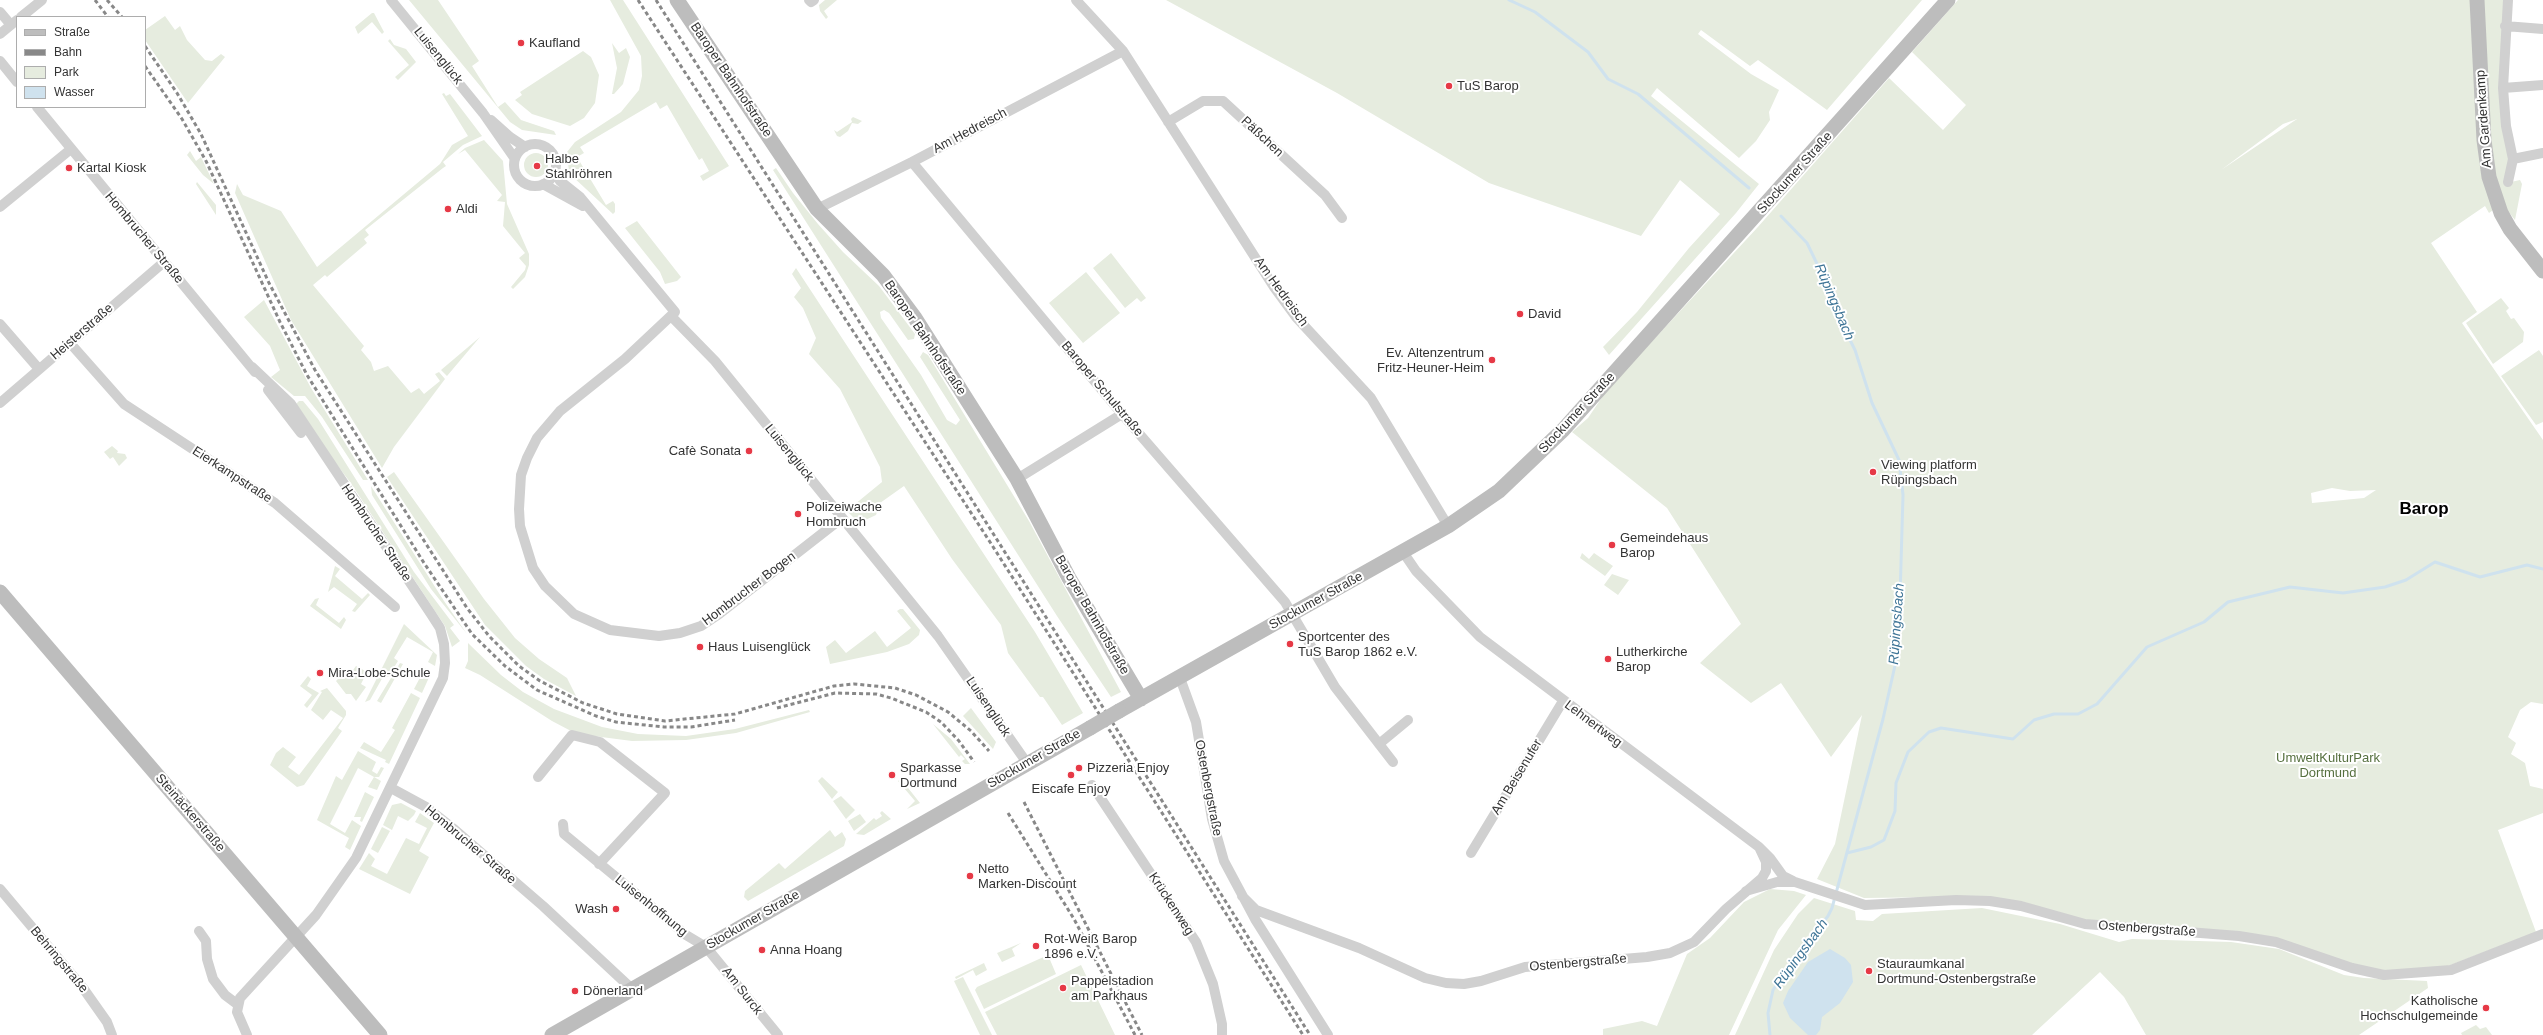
<!DOCTYPE html>
<html>
<head>
<meta charset="utf-8">
<style>
  body { margin:0 }
  #map { position:relative; width:2543px; height:1035px; overflow:hidden; background:#fff; font-family:Arial,sans-serif }
  canvas { display:block }
  .legend { position:absolute; left:16px; top:16px; width:130px; height:92px; box-sizing:border-box; background:#fff; border:1px solid #adadad; margin:0; padding:5px 7px; list-style:none; font-size:12px; color:#333 }
  .legend li { display:flex; align-items:center; gap:8px; height:20px }
  .legend b { width:20px; border:1px solid #adadad }
</style>
</head>
<body>
<div id="map">
<canvas width="2543" height="1035"></canvas>
<ul class="legend">
<li><b style="height:5px;background:#bdbdbd"></b>Straße</li>
<li><b style="height:5px;background:#888"></b>Bahn</li>
<li><b style="height:11px;background:#e6ecdf"></b>Park</li>
<li><b style="height:11px;background:#cfe2ee"></b>Wasser</li>
</ul>
</div>
<script>
const ctx = document.querySelector('canvas').getContext('2d');
ctx.lineJoin = 'round';
function paint(path, color) { ctx.fillStyle = color; ctx.fill(path, 'evenodd'); }
const shape = rows => new Path2D(rows.map(r => 'M' + r).join(''));
function stroke(path, color, width, dash) { ctx.strokeStyle = color; ctx.lineWidth = width; ctx.lineCap = dash ? 'butt' : 'round'; ctx.setLineDash(dash || []); ctx.stroke(path); }
function write(font, color, halo, rows, align = 'center') {
  ctx.font = font + ' Arial,sans-serif'; ctx.lineWidth = 4; ctx.setLineDash([]); ctx.textBaseline = 'middle'; ctx.strokeStyle = halo; ctx.fillStyle = color; for (const [text, x, y, turn = 0] of rows) {
    ctx.save(); ctx.translate(x, y); ctx.rotate((+turn || 0) * Math.PI / 180); ctx.textAlign = isNaN(turn) ? turn : align; if (halo) ctx.strokeText(text, 0, 0); ctx.fillText(text, 0, 0); ctx.restore();
  }
}
paint(shape([
  [409,0,438,0,479,61,472,66,498,107,505,102,521,120,554,131,556,135,522,130,510,122],
  [610,0,623,0,729,166,703,181,700,176,709,171,702,158,699,160,667,105,660,109,656,102,580,147,584,153,577,157,606,205,613,201,615,204,615,212,613,214,572,176,569,172,567,152,575,142,621,112,639,90,642,76,641,56],
  [825,0,837,0,824,11,828,17,826,19,820,11,819,5],
  [1166,0,1922,0,1827,110,1758,60,1750,66,1701,30,1698,34,1751,74,1779,90,1769,112,1770,120,1756,141,1739,158,1657,88,1651,96,1759,184,1736,213,1609,355,1603,347,1637,312,1689,248,1720,214,1680,180,1641,236,1489,183,1337,93],
  [1958,0,2472,0,2493,210,2489,213,2485,206,2431,243,2477,312,2462,323,2543,440,2543,704,2531,702,2520,710,2508,737,2516,743,2511,754,2525,763,2530,786,2543,789,2543,813,2498,830,2536,932,2448,966,2386,971,2354,965,2305,948,2085,922,1946,897,1864,898,1817,879,1835,844,1862,715,1831,757,1781,683,1751,703,1700,663,1741,624,1667,508,1572,432,1588,418,1607,390,1757,228,1889,78,1943,130,1966,105,1912,52],
  [2297,119,2221,170,2283,124],
  [2332,488,2350,491,2376,490,2364,498,2312,503,2311,493],
  [2477,0,2508,0,2505,26,2511,182,2520,180,2522,184,2515,220,2493,192],
  [372,13,374,13,384,32,382,34,372,22,358,34,355,27],
  [165,16,175,30,180,26,187,40,205,60,212,61,221,54,225,57,188,103,145,40,145,30],
  [390,39,394,45,406,49,416,62,398,80,395,77,409,65,388,41],
  [612,43,619,53,626,48,630,57,623,84,614,94,612,94,617,68],
  [583,51,591,57,599,75,595,103,584,118,570,126,532,114,515,100,522,95,520,92],
  [444,93,446,96,450,94,482,136,463,145,443,162,446,166,443,168,365,230,369,235,364,239,367,243,327,277,325,275,313,285,364,346,361,350,371,362,374,371,388,366,411,393,419,388,424,394,440,381,435,374,439,372,445,379,394,447,382,468,291,320,235,193,237,184,243,195,281,211,317,267,440,164,452,145,468,136,442,94],
  [853,117,862,121,858,124,852,123,848,131,840,137,837,136,834,130,837,132,852,122,851,119],
  [484,140,503,161,507,204,529,254,529,265,525,277,513,289,511,287,525,270,526,266,519,258,525,253,503,226,505,202,497,201,502,195,465,150,458,154,465,148],
  [190,151,196,161,201,157,214,184,203,175,187,155],
  '524 165a12 12 0 1 1 24 0a12 12 0 1 1-24 0Z',
  [776,168,793,193,818,224,843,252,879,286,915,334,914,339,908,340,889,313,884,310,880,312,881,318,921,375,947,420,956,425,960,420,920,357,923,352,928,355,1029,521,1121,692,1111,697,1057,616,773,170],
  [197,182,216,205,216,215,196,184],
  [637,221,681,277,677,281,665,284,660,272,625,228],
  [1111,253,1146,298,1141,302,1137,298,1125,308,1093,268],
  [796,268,1035,632,1083,713,1062,725,1043,697,1040,697,1008,653,1001,625,952,559,904,486,880,503,876,515,859,523,848,512,849,509,882,482,880,467,840,389,809,354,816,338,803,308,794,297,801,288,792,274],
  [1086,272,1120,313,1083,343,1049,303],
  [2501,298,2509,308,2506,311,2511,319,2514,318,2524,332,2523,342,2493,364,2466,323],
  [264,300,311,388,368,480,363,480,322,417,305,396,294,396,271,377,280,370,270,346,244,317],
  [480,337,447,376,441,370],
  [2539,350,2543,356,2543,422,2536,425,2501,376],
  [299,401,303,401,318,419,414,572,454,625,450,628,460,641,452,647,445,626,433,608,350,482,316,437,295,405],
  [112,446,118,451,117,453,125,454,127,458,119,466,113,457,110,459,104,452],
  [394,472,484,599,515,638,539,659,567,678,576,696,544,679,526,666,485,625,387,477],
  [371,486,444,601,467,634,431,589,372,495],
  [1582,553,1589,559,1594,553,1613,566,1605,576,1580,558],
  [335,566,340,569,335,576,362,599,368,593,370,595,355,612,352,611,357,604,334,587,328,592],
  [1612,574,1629,580,1618,595,1604,585],
  [319,598,316,605,339,623,344,617,346,620,341,629,310,606,315,599],
  [900,609,903,609,920,630,919,635,909,644,887,652,830,664,826,647,835,640,846,653,875,631,887,647,911,628,897,611],
  [404,624,437,655,435,666,428,662,433,652,407,637,394,658,398,661,388,677,384,675,370,700,365,702],
  [468,643,501,675,523,692,554,709,602,727,638,734,686,736,735,729,809,710,810,712,736,733,686,740,632,741,586,735,571,731,552,721,480,675,465,668,468,661],
  [400,663,403,664,381,703,377,701],
  [356,666,367,672,361,684,366,687,356,701,351,694,346,694,336,681,338,679,348,677],
  [425,668,431,673,422,693,414,689],
  [308,676,311,679,307,686,319,693,307,708,304,705,312,695,300,686],
  [327,688,346,711,346,715,338,728,342,731,304,785,297,787,270,765,276,753,283,747,296,757,288,767,299,775,343,718,331,710,323,720,311,710,322,692,320,691],
  [411,693,420,698,389,764,385,762,386,760,360,748,364,742,381,752,395,730,392,728],
  [971,708,996,742,993,749,963,716],
  [933,724,951,739,970,764,965,764,962,761,965,759,961,755,959,757],
  [358,751,376,762,372,771,377,774,381,767,384,768,379,777,374,777,381,781,377,790,368,787,374,777,358,768,330,824,345,833,352,820,361,826,350,850,345,847,349,838,317,820,336,776,342,780],
  [822,777,838,792,832,799,818,781],
  [901,779,920,803,907,809,915,801,898,781],
  [365,792,374,797,362,822,360,821,361,817,354,817],
  [841,796,855,810,846,819,833,801],
  [401,803,416,811,414,815,408,821,398,816,392,830,383,825,392,805],
  [882,811,891,819,864,835,856,834,874,818,876,820,882,816,880,813],
  [420,813,434,823,419,851,429,857,410,894,359,869,369,853,375,859,371,866,387,874,406,838,419,844,427,828,415,822],
  [860,814,866,822,854,831,848,821],
  [382,827,390,831,378,853,371,849],
  [830,830,835,837,842,832,846,839,844,846,748,901,744,897,745,891,779,863,785,869],
  [1770,889,1794,891,1806,895,1778,930,1729,1035,1603,1035,1603,1029,1642,1021,1657,1026,1687,954,1710,938,1744,902],
  [1814,898,1855,911,1856,920,1873,921,1882,914,1982,908,2060,924,2119,942,2132,939,2231,942,2279,949,2344,975,2364,978,2427,981,2428,988,2359,1035,2146,1035,2124,997,2100,972,2032,1035,1735,1035,1774,950,1798,914],
  [1021,943,1012,949,1015,956,1002,962,997,953],
  [1048,955,1056,974,984,1009,975,990,977,987],
  [984,963,987,970,976,976,973,970,956,979,955,977],
  [1081,965,1115,1035,997,1035,985,1012],
  [963,977,992,1035,980,1035,954,981],
  [2476,1025,2480,1029,2486,1027,2492,1035,2462,1035,2461,1033]
]), '#e6ecdf');
paint(shape([
  [1830,949,1845,958,1851,965,1853,982,1840,1003,1822,1017,1820,1030,1816,1035,1808,1035,1790,1018,1783,1003,1788,991,1808,962]
]), '#cfe2ee');
stroke(shape([
  [1509,0,1535,12,1588,52,1608,79,1638,94,1749,188],
  [1847,853,1871,847,1884,840,1895,811,1896,783,1908,752,1929,732,1941,728,2013,739,2034,720,2054,714,2078,714,2097,704,2147,647,2204,622,2228,602,2290,587,2343,593,2385,587,2406,580,2435,562,2480,577,2527,565,2543,569],
  [1770,1035,1768,1013,1773,990,1791,963,1828,916,1832,908,1883,719,1896,661,1899,632,1903,495,1899,460,1872,403,1855,350,1836,312,1820,270,1807,243,1781,216]
]), '#cfe2ee', 3);
stroke(shape([
  [391,0,483,113,515,159],
  [809,0,811,2,814,0],
  [1076,0,1123,51,1274,287,1296,317,1371,398,1448,526],
  [0,12,11,25],
  [21,17,42,0],
  [2505,26,2543,29],
  [0,34,17,20],
  [0,61,17,82],
  [2503,88,2543,85],
  [37,107,255,372],
  [491,120,510,137,525,147],
  [1168,122,1203,101,1223,101,1325,195,1342,218],
  '514 165a21 21 0 1 1 42 0a21 21 0 1 1-42 0Z',
  [2513,159,2543,153],
  [912,162,1122,414,1285,602,1335,687,1393,762],
  [555,172,560,181,580,197,675,312,625,359,560,411,537,438,527,458,521,475,519,509,520,526,533,568,545,586,574,614,610,630,659,636,680,633,701,626,719,614,842,518],
  [2508,182,2513,159,2506,126,2503,88,2508,0],
  [543,184,583,206],
  [0,207,71,149],
  [817,209,912,162,1123,51],
  [671,316,715,361,938,636,1027,763],
  [0,324,39,369],
  [70,343,124,404,275,503,395,607],
  [268,390,301,433],
  [0,403,164,262],
  [1017,479,1122,414],
  [1403,552,1416,571,1480,637,1759,847,1770,858,1783,876,1793,881],
  [1180,678,1196,722,1212,819,1224,861,1255,919,1328,1035],
  [1379,744,1408,720],
  [538,777,572,735,600,742,665,793,599,864],
  [1092,785,1196,942,1213,984,1222,1024,1222,1035],
  [391,788,426,807,455,830,543,906,632,989],
  [563,824,564,834,686,935,706,947,778,1035],
  [1471,853,1563,701],
  [0,889,83,988,107,1022,112,1035],
  [1746,891,1777,882,1795,882,1865,905,1956,900,1990,901,2021,906,2085,924,2239,936,2276,942,2352,968,2384,975,2451,970,2543,934],
  [1242,896,1256,910,1359,948,1425,978,1446,983,1464,984,1481,981,1525,967,1647,957,1670,953,1694,942,1726,909,1762,878,1766,871,1766,862,1759,847],
  [199,931,206,941,207,959,213,979,225,995,237,1004],
  [247,1035,237,1012,240,998,316,915,356,858,443,678,445,663,444,644,440,628,431,614,291,404,252,367]
]), '#d0d0d0', 10);
stroke(shape([
  [677,0,817,209,883,275,915,318,1017,479,1069,578,1141,699],
  [2477,0,2484,140,2489,177,2501,213,2510,229,2543,271],
  [0,592,380,1035],
  [1119,711,1448,526,1499,491,1563,430,1948,0],
  [552,1035,1090,728]
]), '#bdbdbd', 15);
stroke(shape([
  [95,0,108,17],
  [107,0,122,17],
  [638,0,990,542,1303,1035],
  [656,0,1310,1035],
  [145,46,177,93,201,134,269,283,315,370,467,608,489,636,519,666,540,681,583,703,617,714,665,721,735,714,834,686,854,684,895,688,916,695,948,712,971,731,989,751],
  [145,66,182,119,206,161,280,322,307,375,424,563,472,634,505,666,537,690,596,716,616,722,664,727,691,727,735,720],
  [777,708,835,693,876,694,891,698,926,712,941,722,959,741,974,762],
  [1024,802,1142,1035],
  [1008,813,1074,919,1135,1035]
]), '#888', 3, [4, 3]);
stroke(shape([
  [1090,728,1119,711]
]), '#bdbdbd', 15);
for (const [x, y, r, color] of [
  [521,43,4,"#e63946"],
  [1449,86,4,"#e63946"],
  [537,166,4,"#e63946"],
  [69,168,4,"#e63946"],
  [448,209,4,"#e63946"],
  [1520,314,4,"#e63946"],
  [1492,360,4,"#e63946"],
  [749,451,4,"#e63946"],
  [1873,472,4,"#e63946"],
  [798,514,4,"#e63946"],
  [1612,545,4,"#e63946"],
  [1290,644,4,"#e63946"],
  [700,647,4,"#e63946"],
  [1608,659,4,"#e63946"],
  [320,673,4,"#e63946"],
  [1079,768,4,"#e63946"],
  [892,775,4,"#e63946"],
  [1071,775,4,"#e63946"],
  [970,876,4,"#e63946"],
  [616,909,4,"#e63946"],
  [1036,946,4,"#e63946"],
  [762,950,4,"#e63946"],
  [1869,971,4,"#e63946"],
  [1063,988,4,"#e63946"],
  [575,991,4,"#e63946"],
  [2486,1008,4,"#e63946"]
]) { const dot = new Path2D(); dot.arc(x, y, r, 0, 2 * Math.PI); ctx.fillStyle = color; ctx.fill(dot); stroke(dot, '#fff', 1.5); }
write('13px', '#333', '#fff', [
  ["Kaufland",529,43],
  ["TuS Barop",1457,86],
  ["Halbe",545,159],
  ["Stahlröhren",545,174],
  ["Kartal Kiosk",77,168],
  ["Aldi",456,209],
  ["David",1528,314],
  ["Ev. Altenzentrum",1484,353,"right"],
  ["Fritz-Heuner-Heim",1484,368,"right"],
  ["Cafè Sonata",741,451,"right"],
  ["Viewing platform",1881,465],
  ["Rüpingsbach",1881,480],
  ["Polizeiwache",806,507],
  ["Hombruch",806,522],
  ["Gemeindehaus",1620,538],
  ["Barop",1620,553],
  ["Sportcenter des",1298,637],
  ["TuS Barop 1862 e.V.",1298,652],
  ["Haus Luisenglück",708,647],
  ["Lutherkirche",1616,652],
  ["Barop",1616,667],
  ["Mira-Lobe-Schule",328,673],
  ["Sparkasse",900,768],
  ["Dortmund",900,783],
  ["Pizzeria Enjoy",1087,768],
  ["Eiscafe Enjoy",1071,789,"center"],
  ["Netto",978,869],
  ["Marken-Discount",978,884],
  ["Wash",608,909,"right"],
  ["Rot-Weiß Barop",1044,939],
  ["1896 e.V.",1044,954],
  ["Anna Hoang",770,950],
  ["Stauraumkanal",1877,964],
  ["Dortmund-Ostenbergstraße",1877,979],
  ["Pappelstadion",1071,981],
  ["am Parkhaus",1071,996],
  ["Dönerland",583,991],
  ["Katholische",2478,1001,"right"],
  ["Hochschulgemeinde",2478,1016,"right"]
], 'left');
write('13px', '#333', '#fff', [
  ["Luisenglück",438,56,51],
  ["Baroper Bahnhofstraße",731,80,56],
  ["Am Gardenkamp",2484,119,-94],
  ["Am Hedreisch",970,131,-28],
  ["Päßchen",1262,137,43],
  ["Stockumer Straße",1795,173,-48],
  ["Hombrucher Straße",144,238,50],
  ["Am Hedreisch",1281,292,54],
  ["Heisterstraße",82,332,-41],
  ["Baroper Bahnhofstraße",925,338,56],
  ["Baroper Schulstraße",1102,389,50],
  ["Stockumer Straße",1577,413,-47],
  ["Luisenglück",789,453,51],
  ["Eierkampstraße",232,475,33],
  ["Hombrucher Straße",376,533,56],
  ["Hombrucher Bogen",749,589,-37],
  ["Stockumer Straße",1316,601,-29],
  ["Baroper Bahnhofstraße",1092,615,60],
  ["Luisenglück",988,707,56],
  ["Lehnertweg",1593,724,37],
  ["Stockumer Straße",1034,759,-30],
  ["Am Beisenufer",1517,777,-59],
  ["Ostenbergstraße",1208,788,79],
  ["Steinäckerstraße",190,813,49],
  ["Hombrucher Straße",470,845,40],
  ["Krückenweg",1171,904,57],
  ["Luisenhoffnung",651,906,39],
  ["Stockumer Straße",753,920,-30],
  ["Ostenbergstraße",2147,929,4],
  ["Behringstraße",59,960,50],
  ["Ostenbergstraße",1578,963,-5],
  ["Am Surck",742,991,52]
]);
write('13px', '#56703f', '#fff', [
  ["UmweltKulturPark",2328,758],
  ["Dortmund",2328,773]
]);
write('italic 14px', '#3f7597', '#fff', [
  ["Rüpingsbach",1834,302,67],
  ["Rüpingsbach",1897,624,-86],
  ["Rüpingsbach",1801,954,-54]
]);
write('bold 17px', '#000', '#fff', [
  ["Barop",2424,509]
]);
</script>
</body>
</html>
